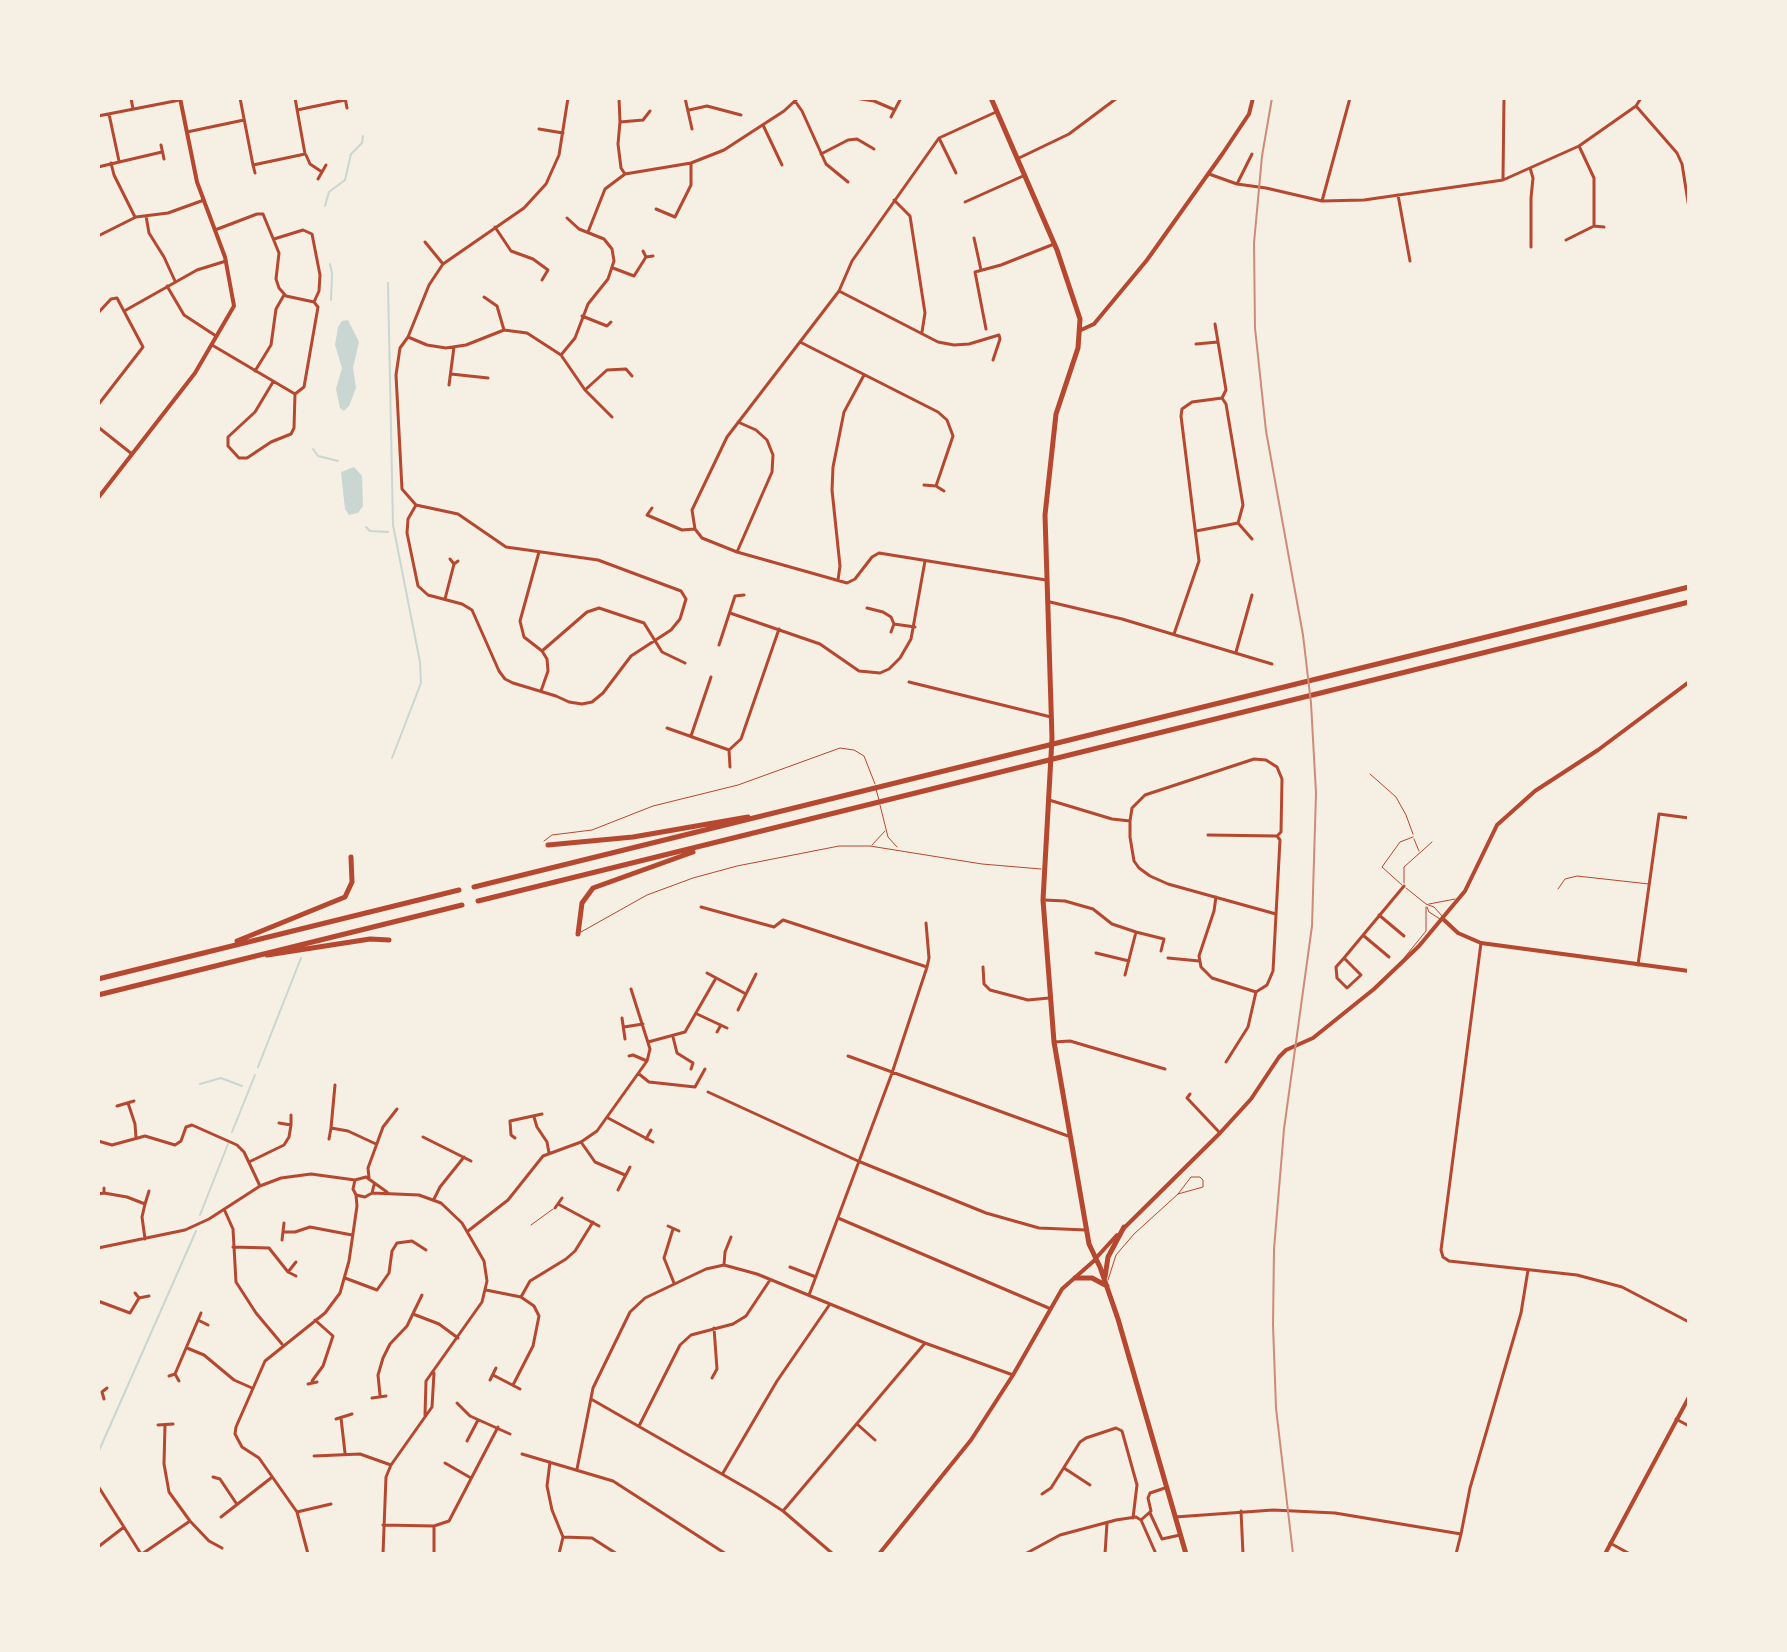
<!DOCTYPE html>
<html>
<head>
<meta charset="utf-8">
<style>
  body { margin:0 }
  #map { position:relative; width:1787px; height:1652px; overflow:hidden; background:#f6efe4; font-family:"Work Sans",sans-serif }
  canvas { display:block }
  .frame { position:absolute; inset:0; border:100px solid #f6efe4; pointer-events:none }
</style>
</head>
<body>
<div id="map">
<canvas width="1787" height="1652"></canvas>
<div class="frame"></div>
</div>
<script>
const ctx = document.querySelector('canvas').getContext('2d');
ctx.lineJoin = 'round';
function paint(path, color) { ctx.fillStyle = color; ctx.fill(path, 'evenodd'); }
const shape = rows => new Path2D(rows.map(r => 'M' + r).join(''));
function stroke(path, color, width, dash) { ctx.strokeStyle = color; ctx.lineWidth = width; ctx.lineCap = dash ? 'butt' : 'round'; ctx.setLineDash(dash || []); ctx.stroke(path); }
paint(shape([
  [348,320,359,342,353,368,356,388,349,406,344,411,340,408,336,389,342,368,335,345,338,327,342,321],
  [354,467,362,476,363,506,358,513,349,515,345,509,341,472]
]), '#c9d6d2');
stroke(shape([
  [325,206,329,192,345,180,351,154,362,143,363,136],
  [330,264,332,273,331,300],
  [388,283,393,525,420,662,421,683,392,758],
  [313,449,318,456,338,461],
  [366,527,370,531,388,532],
  [258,1067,301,958],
  [200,1084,221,1078,242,1086],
  [232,1132,255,1075],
  [200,1215,228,1144],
  [98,1453,196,1231]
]), '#c9d6d2', 2);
stroke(shape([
  [1370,774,1396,797,1406,815,1413,834],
  [876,789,879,800],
  [880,805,888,837,897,847],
  [1414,839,1419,851],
  [544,841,552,835,592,830,653,806,738,785,840,748,854,750,864,756,875,784],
  [872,845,885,831],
  [1404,883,1404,867,1432,842],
  [1402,885,1382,867,1400,842,1413,837],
  [1406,888,1426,904,1434,907,1442,916],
  [1558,889,1565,879,1577,876,1649,884],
  [1429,904,1455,899],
  [1427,907,1429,912,1440,919],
  [581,932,647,895,693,878,737,866,839,846,870,846,982,864,1041,869],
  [1404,958,1426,931,1426,907],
  [531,1225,553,1209],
  [1108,1280,1116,1255,1134,1234,1178,1194,1191,1177,1200,1177,1203,1180,1203,1187,1178,1194]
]), '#b5482f', 1);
stroke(shape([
  [131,98,133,109],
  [240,98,253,165,305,154,295,98],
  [345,98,347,108],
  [619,98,620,122,618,144,621,168,625,174],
  [685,98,692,129],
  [855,98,874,101,895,110],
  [795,101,802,111,826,164,848,182],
  [1636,106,1677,153,1682,164,1689,208],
  [297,110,345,100],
  [689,110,707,106,741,115],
  [109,114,119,161],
  [98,116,180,100],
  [891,117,901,98],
  [620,122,643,120,650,111],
  [763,125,782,165],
  [539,129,563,133],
  [187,132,244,120],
  [939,138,956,173],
  [161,145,164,159],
  [821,154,848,140,857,139,874,149],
  [306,155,310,164,322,172],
  [1019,158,1069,134,1117,98],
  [111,163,114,175,135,217],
  [253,165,255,173],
  [98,167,162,152],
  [1530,168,1533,178,1531,198,1531,247],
  [1209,174,1237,184,1266,188,1322,201,1364,200,1503,180,1579,146,1636,106,1641,98],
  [1503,178,1504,98],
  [318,179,326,165],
  [1237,184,1252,154],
  [1398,195,1410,261],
  [894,200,910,216,925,313,922,332],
  [1322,201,1350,98],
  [965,202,1023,176],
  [656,209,675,217,691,185,691,163],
  [146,216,149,233,164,257,175,281],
  [1594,226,1604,227],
  [495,227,511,251,533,259,548,270,542,280],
  [215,230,257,214,263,214,279,253,276,279,279,288,286,296,314,302,318,307,304,387,295,394],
  [588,232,605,189,625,174,691,163,724,150,784,111,798,98],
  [98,236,136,217,168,213,204,200],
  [974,238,981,270],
  [274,239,303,230,312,234,320,275,319,291,314,302],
  [1566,240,1594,226,1594,178,1579,146],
  [425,242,443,264],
  [643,251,646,257,653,256],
  [613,268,634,276,646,257],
  [167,286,184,315,216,336],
  [839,291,938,342,954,345,969,344,999,335,1000,339,993,360],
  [484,297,497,306,504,330],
  [126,310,197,270,226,261],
  [98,313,111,299,117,298,143,347,98,405],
  [582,316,607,326,611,322],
  [986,329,975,272,1001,265,1054,244],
  [408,337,427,345,446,348,466,345,504,330,527,333,561,355,585,390,612,417],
  [800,342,938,412,947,420,953,436,936,486],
  [1196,344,1218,342],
  [212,345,295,394],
  [561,355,575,338,588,304,608,279,614,261,612,249,604,239,579,229,567,218],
  [255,371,271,345,276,309,284,295],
  [451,374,488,378],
  [273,382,255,412,228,437,228,446,239,458,247,458,271,442,291,434,294,428,295,394],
  [449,385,454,347],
  [585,390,607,370,626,369,632,376],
  [98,427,132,454],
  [924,485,936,486,944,491],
  [416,505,408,519,407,533,418,586,428,595,462,604,472,610,499,671,505,679,513,683,556,696,569,702,582,704,592,702,603,693,631,656,671,630,680,619,686,599,681,591,598,560,506,547,458,514,416,505,402,489,396,375,400,348,408,337,429,285,443,264,524,208,546,184,559,155,568,98],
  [652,508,647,515,682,530,695,529,702,538,737,552,847,583,855,579,872,557,879,553,1046,580],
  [1238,523,1252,539],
  [695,529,692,510,727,437,839,291,852,261,939,138,996,112],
  [1196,531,1238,523,1243,505,1226,404,1222,398,1226,390,1215,324],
  [539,552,520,621,524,637,542,651,547,659,548,671,541,691],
  [737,552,772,472,773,455,767,440,756,430,738,422],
  [450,559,454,564,458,561],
  [838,580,840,566,832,490,833,467,844,412,864,375],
  [445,599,454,564],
  [1050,602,1122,619,1272,664],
  [867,608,883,612,891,617,894,624,915,627],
  [730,613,820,644,859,671,880,673,889,669,900,658,911,639,925,561],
  [891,632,894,624],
  [1174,634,1199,561,1181,416,1182,409,1192,402,1222,398],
  [719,645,735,596,744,595],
  [542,651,587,612,599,608,644,623,662,652,685,663],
  [1236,652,1252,595],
  [909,682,1051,717],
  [667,728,729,750],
  [691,736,711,677],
  [730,767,729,750,741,739,779,629],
  [1049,800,1112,819,1130,821,1132,808,1145,795,1254,759,1266,760,1277,767,1282,779,1281,832,1277,836,1280,840,1273,971,1267,985,1256,992,1248,1027,1226,1062],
  [1130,821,1130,837,1134,861,1139,868,1150,876,1168,884,1276,914],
  [1208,835,1277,836],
  [1216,897,1214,911,1199,956,1201,967,1212,978,1256,992],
  [1044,900,1065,901,1093,909,1112,924,1136,932,1125,975],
  [701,907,774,927,783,920,927,967],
  [1379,915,1404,936],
  [1136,932,1164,939,1161,951],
  [1364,936,1389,957],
  [1481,943,1441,1250,1443,1257,1449,1261,1577,1275,1622,1287,1689,1322],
  [1096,953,1129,961],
  [1168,958,1199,961],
  [1344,958,1336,967,1337,978,1347,988,1361,975,1344,958,1404,886],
  [1638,965,1659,814,1689,818],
  [983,967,984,984,990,990,1028,1000,1049,998],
  [707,973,746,994],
  [738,1010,756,974],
  [697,1014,727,1028],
  [622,1018,625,1039],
  [624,1027,643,1024],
  [717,1032,721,1025],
  [673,1037,677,1053,693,1063,691,1069],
  [648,1042,685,1032,716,978],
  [1054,1042,1070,1041,1165,1069],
  [629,1056,633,1055,647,1061],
  [848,1056,1068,1136],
  [639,1074,649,1082,695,1087,705,1069],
  [335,1085,331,1128,348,1131,376,1144],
  [708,1092,858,1161,986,1213,1039,1228,1086,1230],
  [1190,1094,1187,1098,1220,1133],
  [128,1103,135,1124,136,1138],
  [117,1106,134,1101],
  [534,1117,537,1127,547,1142,549,1153],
  [608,1118,653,1142],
  [279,1123,291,1125,291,1115],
  [423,1137,471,1161],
  [515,1138,511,1135,510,1121,542,1114],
  [329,1139,331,1128],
  [646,1139,651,1130],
  [98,1141,112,1145,145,1136,175,1145,181,1141,186,1127,192,1125,237,1145,244,1152,260,1186],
  [581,1142,595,1162,625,1175],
  [249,1162,284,1145,289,1137,291,1125],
  [369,1178,368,1168,383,1127,397,1109],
  [374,1185,372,1193,365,1197,356,1195,353,1189,355,1180,366,1177,387,1192],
  [618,1190,630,1167],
  [104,1193,127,1197,145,1204,142,1217,145,1239],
  [372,1193,419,1195,441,1203,462,1223,484,1261,487,1281,482,1302,426,1381,425,1415],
  [98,1194,104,1193,104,1188],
  [434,1199,440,1187,464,1157],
  [145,1204,149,1191],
  [558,1204,599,1226],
  [555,1208,562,1198],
  [224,1209,233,1229,236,1282,256,1313,282,1344],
  [838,1218,1051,1309],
  [668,1226,679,1231],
  [673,1229,664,1258,674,1283],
  [468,1231,508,1200,543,1156,581,1142,597,1131,647,1061,650,1049,631,989],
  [283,1232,295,1232,310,1227,352,1235],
  [282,1240,284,1223],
  [233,1247,269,1248,288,1272,296,1276],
  [98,1248,185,1230,209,1219,260,1186,281,1178,311,1174,355,1180],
  [724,1265,725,1252,731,1237],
  [790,1267,816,1277],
  [288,1272,296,1262],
  [345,1278,377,1290,389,1273,392,1251,397,1243,412,1241,426,1250],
  [486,1290,521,1297,534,1306,539,1316,533,1346,513,1385],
  [135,1293,139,1298,149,1296],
  [809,1295,892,1073,927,967,929,958,926,923],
  [521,1297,530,1281,566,1259,575,1251,593,1222],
  [98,1301,130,1313,139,1298],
  [413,1314,439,1324,458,1338],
  [198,1320,208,1325],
  [187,1348,204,1355,234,1380,252,1388],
  [175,1374,201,1313],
  [493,1375,520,1389],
  [169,1376,175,1374,179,1381],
  [712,1378,717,1369,714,1328],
  [490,1380,496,1368],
  [312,1381,323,1366,333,1336,315,1320],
  [308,1384,317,1382],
  [380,1395,378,1375,383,1358,390,1344,407,1326,422,1295],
  [372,1398,386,1396],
  [104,1399,102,1392,107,1388],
  [591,1399,755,1493,783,1511,833,1554],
  [457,1403,470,1416,510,1434],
  [341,1418,345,1453],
  [336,1419,352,1414],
  [1676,1419,1689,1426],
  [857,1424,875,1440],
  [158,1425,173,1424],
  [165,1425,164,1464,169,1492,190,1521,209,1541,222,1548],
  [639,1426,680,1345,691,1335,733,1324,746,1316,770,1280],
  [467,1441,478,1420],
  [522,1454,613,1481,726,1554],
  [314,1456,360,1454,391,1465],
  [550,1462,547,1486,552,1510,563,1537,559,1554],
  [445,1463,471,1478],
  [1064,1468,1090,1485],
  [577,1469,593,1388,630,1312,645,1298,706,1269,724,1265,757,1274,925,1343,1013,1375],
  [723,1473,777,1381,830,1304],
  [213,1477,220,1479,236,1503],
  [98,1486,141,1554],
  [1042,1494,1051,1488,1080,1442,1086,1438,1116,1428,1122,1431,1137,1485,1133,1518],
  [783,1511,925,1343],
  [1241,1511,1243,1554],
  [297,1512,331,1504],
  [1150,1513,1162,1539,1180,1535],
  [221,1517,271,1478],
  [1175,1517,1273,1510,1335,1513,1461,1534,1456,1554],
  [1141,1520,1156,1554],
  [383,1525,434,1526,449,1521,498,1427],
  [1461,1534,1470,1488,1521,1313,1528,1270],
  [563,1537,592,1538,617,1554],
  [1610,1543,1630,1554],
  [98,1547,124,1527],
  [142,1554,190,1521],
  [308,1554,297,1512,259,1458,242,1447,235,1434,236,1427,265,1361,325,1313,340,1293,349,1261,357,1206,356,1195],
  [317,1554,329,1554],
  [383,1554,386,1477,391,1465,432,1407,434,1373],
  [434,1554,434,1526],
  [1025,1554,1060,1535,1116,1520,1136,1517,1141,1520,1151,1511,1148,1498,1150,1493,1165,1488],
  [1105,1554,1107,1523]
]), '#b5482f', 3);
stroke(shape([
  [1081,330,1094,324,1147,260,1223,153,1249,114,1253,98],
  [98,498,195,373,234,306,225,257,197,182,180,98],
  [1443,919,1458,933,1481,943,1689,971],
  [879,1554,971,1440,1013,1375,1062,1289,1096,1259],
  [1605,1554,1689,1397]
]), '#b5482f', 4);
stroke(shape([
  [1123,1229,1220,1133,1251,1099,1279,1057,1286,1050,1313,1038,1374,989,1419,946,1465,891,1497,825,1535,791,1598,750,1689,682],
  [1096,1258,1117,1235]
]), '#b5482f', 4);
stroke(shape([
  [991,98,1057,250,1080,319,1078,348,1056,414,1045,515,1052,738,1043,900,1054,1042,1089,1244,1100,1267,1118,1319,1186,1554],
  [1105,1277,1108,1257,1124,1227],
  [1075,1278,1092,1278,1107,1286]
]), '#b5482f', 5);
stroke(shape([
  [548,845,633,837,748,817],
  [474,887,1689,587],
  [478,901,1689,602],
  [578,934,582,903,593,888,693,852],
  [237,941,345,897,352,882,351,857],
  [267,955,370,939,389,940],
  [98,979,459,890],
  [98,995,462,905]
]), '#b5482f', 5);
stroke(shape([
  [1272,98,1262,156,1254,243,1255,328,1266,431,1303,635,1311,703,1316,793,1312,926,1284,1129,1274,1249,1273,1325,1276,1408,1293,1554]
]), '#cf8b77', 2);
</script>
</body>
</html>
